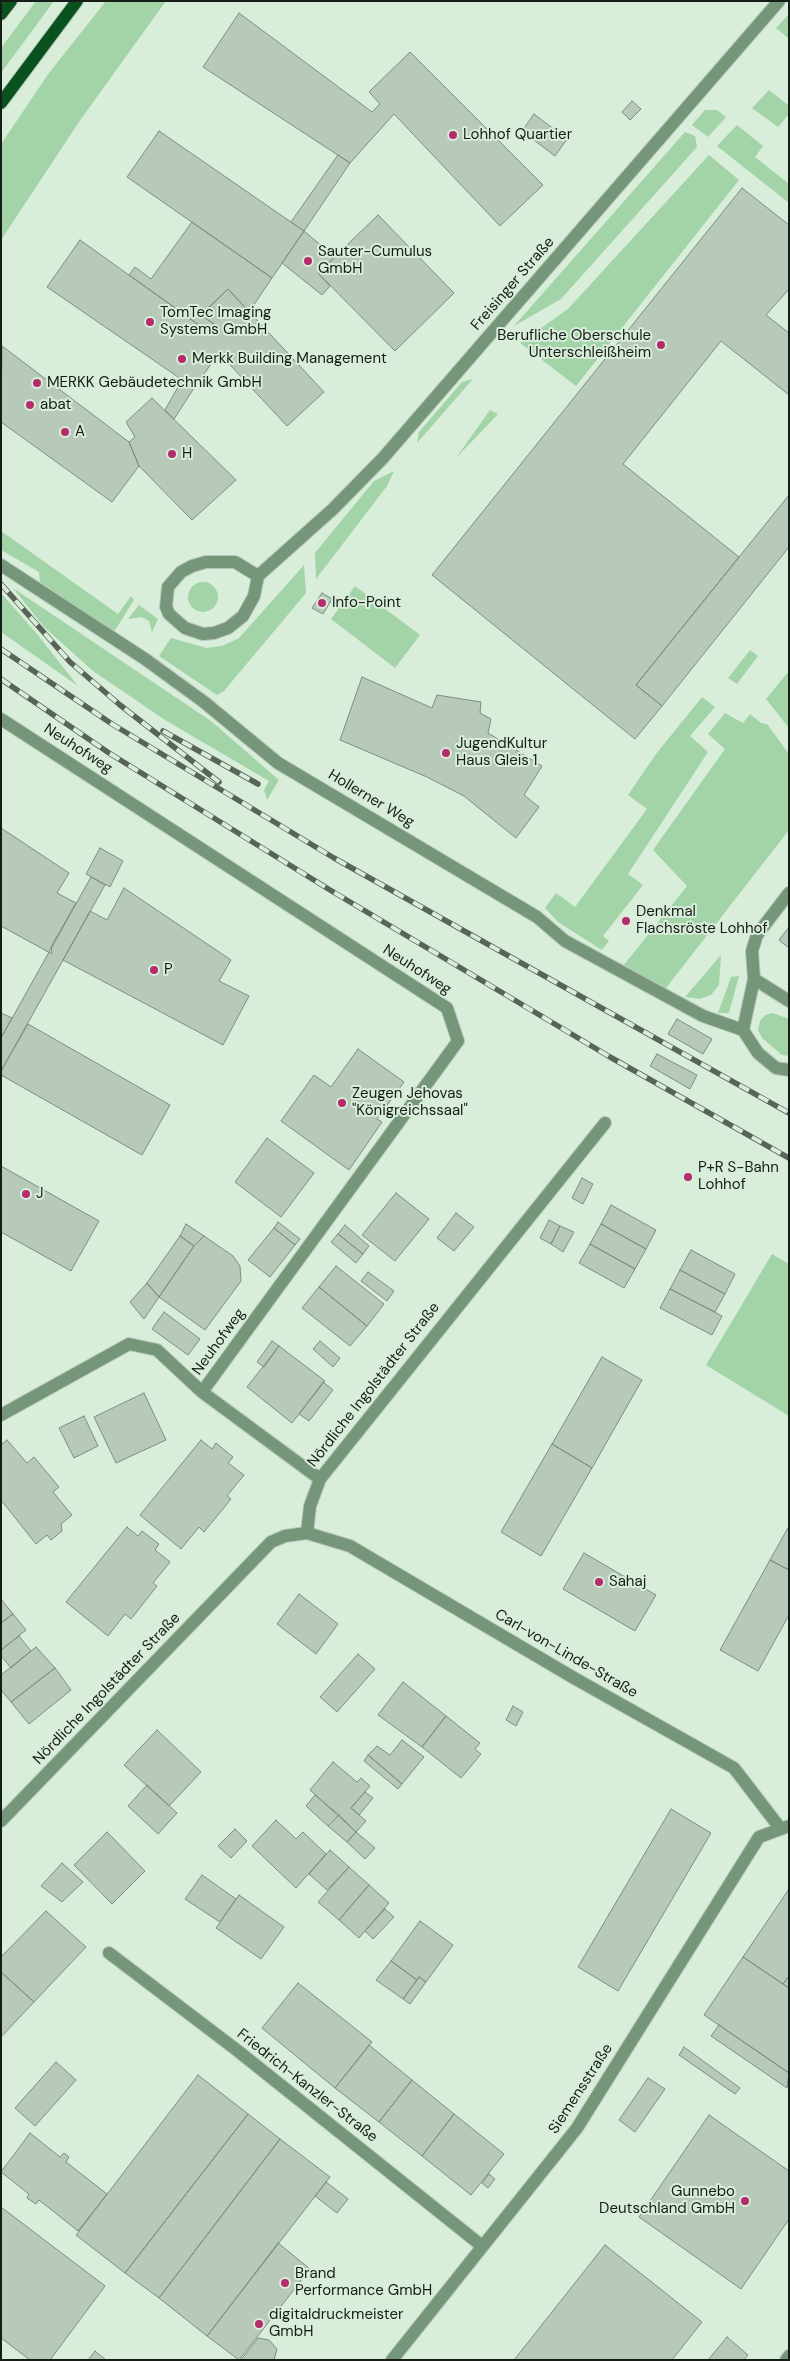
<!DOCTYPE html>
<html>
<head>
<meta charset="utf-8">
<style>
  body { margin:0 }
  #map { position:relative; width:790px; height:2361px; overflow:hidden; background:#d9eddb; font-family:"DM Sans",sans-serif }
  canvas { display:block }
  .frame { position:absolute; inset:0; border:2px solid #161d17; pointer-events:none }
</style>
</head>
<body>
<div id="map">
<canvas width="790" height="2361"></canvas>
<div class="frame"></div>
</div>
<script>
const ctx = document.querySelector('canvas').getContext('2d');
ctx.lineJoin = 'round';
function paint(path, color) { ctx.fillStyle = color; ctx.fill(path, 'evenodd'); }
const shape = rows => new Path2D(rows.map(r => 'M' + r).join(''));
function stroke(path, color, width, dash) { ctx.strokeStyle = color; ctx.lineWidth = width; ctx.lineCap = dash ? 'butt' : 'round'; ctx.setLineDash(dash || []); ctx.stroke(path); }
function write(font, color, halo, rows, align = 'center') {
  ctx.font = font + ' "DM Sans",sans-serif'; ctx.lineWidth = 4; ctx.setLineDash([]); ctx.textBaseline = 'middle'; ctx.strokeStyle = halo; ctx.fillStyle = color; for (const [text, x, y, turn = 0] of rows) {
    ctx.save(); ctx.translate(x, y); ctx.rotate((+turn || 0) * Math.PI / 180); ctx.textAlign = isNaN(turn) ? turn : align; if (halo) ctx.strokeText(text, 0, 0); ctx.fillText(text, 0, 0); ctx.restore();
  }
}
paint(shape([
  [36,1,54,1,1,73,1,48],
  [106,1,166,1,81,119,1,240,1,144,49,73],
  [789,14,789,39,776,28],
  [769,90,789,106,789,114,778,127,752,108],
  [705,110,717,110,726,117,708,137,692,125],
  [737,125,763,146,755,157,789,184,789,203,717,146],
  [685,132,695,136,697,147,561,299,514,326],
  [709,155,739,180,576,386,520,343,568,309],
  [473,379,417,443,419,432,462,382],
  [490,410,498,414,456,458],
  [394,471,387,486,316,579,315,553,374,481],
  [1,531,118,614,131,596,134,600,114,632,40,582,39,572,1,550],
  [304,565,306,593,224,691,217,695,159,656,171,638,207,648,222,646,239,638],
  '188 597a15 15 0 1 1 30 0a15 15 0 1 1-30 0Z',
  [355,586,420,635,395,668,331,619],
  [13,588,211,721,279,780,267,800,264,790,269,781,165,720,93,671,44,627],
  [1,593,37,634,78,686,1,632],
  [139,605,158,619,152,632,149,621,142,617,128,619],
  [750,650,758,656,737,684,728,678],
  [789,671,789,728,766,699],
  [702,697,715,707,690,736,708,752,628,874,643,885,603,936,609,941,602,950,558,922,545,908,556,893,575,907,647,809,628,795,656,754],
  [725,713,743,723,750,714,761,723,767,724,789,754,789,830,666,988,623,966,687,886,653,850,725,749,708,734],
  [721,955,719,985,711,995,699,999,685,997],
  [739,976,729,1013,718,1013,731,977],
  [773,1013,789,1019,789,1056,782,1055,762,1038,758,1030,760,1021,765,1015],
  [772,1254,789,1264,789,1416,706,1365]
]), '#a2d4a7');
const building = shape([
  [239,13,372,112,380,104,369,92,410,52,543,185,500,226,394,114,350,163,203,67,239,13],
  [632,101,641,109,630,120,622,112,632,101],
  [534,114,567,139,555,156,522,131,534,114],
  [159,131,304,231,272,278,127,177,159,131],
  [338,155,350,163,304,231,291,222,338,155],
  [742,188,789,225,789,289,766,315,789,333,789,395,721,341,623,464,739,557,636,685,662,706,635,739,432,575,742,188],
  [378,215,454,293,395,351,318,273,378,215],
  [192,222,272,278,249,312,228,289,201,315,217,326,210,333,129,275,135,267,151,279,192,222],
  [304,231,335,257,318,273,330,286,322,295,282,263,304,231],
  [80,240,210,333,217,326,201,315,228,289,324,392,287,426,219,353,194,388,47,287,80,240],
  [2,346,129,442,139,466,112,502,1,422,2,346],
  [182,380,194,388,174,419,165,410,182,380],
  [152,398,236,480,192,520,139,466,129,442,135,437,126,422,152,398],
  [789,495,789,547,662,706,636,685,789,495],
  [322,593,332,599,323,614,312,608,322,593],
  [362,677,432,708,437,695,481,702,480,713,491,719,488,733,542,766,524,795,539,807,516,838,464,796,427,777,340,740,362,677],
  [1,828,69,873,57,893,76,903,51,947,52,954,1,926,1,828],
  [100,848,123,861,110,887,86,874,100,848],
  [91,877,105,885,1,1071,1,1038,91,877],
  [124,888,231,960,219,981,249,996,223,1045,63,960,90,911,107,920,124,888],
  [789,927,789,948,779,940,789,927],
  [1,1013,12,1018,1,1038,1,1013],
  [677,1019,712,1039,703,1054,668,1034,677,1019],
  [28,1024,170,1105,142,1155,1,1075,1,1071,28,1024],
  [358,1049,404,1082,377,1119,382,1122,349,1170,281,1121,314,1075,331,1087,358,1049],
  [657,1054,697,1075,690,1089,650,1066,657,1054],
  [267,1138,314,1173,281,1217,235,1182,267,1138],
  [1,1166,99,1221,71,1271,1,1232,1,1166],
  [582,1178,593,1184,583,1204,572,1198,582,1178],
  [396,1193,429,1219,395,1261,362,1235,396,1193],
  [611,1205,656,1230,646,1249,601,1224,611,1205],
  [456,1213,474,1227,454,1251,437,1238,456,1213],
  [549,1220,560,1226,551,1244,540,1238,549,1220],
  [278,1222,300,1239,295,1245,274,1228,278,1222],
  [186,1224,204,1236,194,1246,180,1236,186,1224],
  [601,1224,646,1249,635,1269,590,1244,601,1224],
  [345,1225,369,1246,363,1254,338,1234,345,1225],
  [560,1226,574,1232,563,1252,551,1244,560,1226],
  [274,1228,295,1245,270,1277,248,1260,274,1228],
  [338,1234,363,1254,356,1263,331,1242,338,1234],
  [180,1236,194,1246,159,1297,147,1283,180,1236],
  [204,1236,233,1256,240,1266,241,1281,205,1330,159,1297,194,1246,204,1236],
  [590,1244,635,1269,624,1288,579,1263,590,1244],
  [691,1250,735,1274,725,1294,680,1270,691,1250],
  [336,1266,384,1304,367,1326,319,1287,336,1266],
  [680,1270,725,1294,715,1312,670,1289,680,1270],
  [368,1272,394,1291,387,1301,361,1281,368,1272],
  [147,1283,159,1297,144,1319,130,1302,147,1283],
  [319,1287,367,1326,350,1346,302,1308,319,1287],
  [670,1289,722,1316,712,1335,660,1308,670,1289],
  [164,1312,200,1339,188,1355,152,1329,164,1312],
  [272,1341,279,1346,264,1367,257,1362,272,1341],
  [320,1341,340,1358,333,1367,313,1349,320,1341],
  [279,1346,325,1381,292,1423,247,1387,279,1346],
  [602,1357,642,1380,592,1468,552,1444,602,1357],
  [323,1382,333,1390,309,1421,299,1414,323,1382],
  [144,1393,166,1440,116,1463,94,1417,144,1393],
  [84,1416,98,1446,74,1458,59,1428,84,1416],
  [7,1440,27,1463,34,1457,59,1487,53,1492,72,1515,61,1524,62,1531,51,1540,47,1535,36,1544,1,1500,1,1445,7,1440],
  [201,1440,212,1449,216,1443,233,1457,228,1463,244,1475,227,1496,231,1499,204,1532,199,1527,181,1549,140,1515,201,1440],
  [552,1444,592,1468,541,1556,501,1532,552,1444],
  [789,1526,789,1570,770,1560,789,1526],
  [127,1527,138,1536,142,1531,159,1544,155,1550,170,1562,153,1583,157,1586,131,1619,125,1614,108,1636,66,1602,127,1527],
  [584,1553,656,1595,635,1631,563,1589,584,1553],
  [770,1560,789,1570,789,1615,758,1671,720,1650,770,1560],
  [299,1594,338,1624,316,1654,277,1624,299,1594],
  [1,1599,13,1614,1,1623,1,1599],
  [13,1614,26,1630,1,1650,1,1623,13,1614],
  [19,1636,31,1651,11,1668,1,1656,1,1650,19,1636],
  [36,1647,55,1668,11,1702,1,1690,1,1675,36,1647],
  [358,1654,375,1669,337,1712,320,1697,358,1654],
  [55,1668,71,1690,29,1724,11,1702,55,1668],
  [403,1682,446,1716,422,1747,378,1715,403,1682],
  [513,1706,523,1712,516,1726,506,1720,513,1706],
  [446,1716,480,1743,475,1749,481,1754,461,1778,422,1747,446,1716],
  [157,1730,201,1772,169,1806,124,1765,157,1730],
  [402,1740,424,1757,402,1784,368,1755,377,1746,390,1755,402,1740],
  [368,1755,402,1784,398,1789,364,1761,368,1755],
  [333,1762,357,1782,361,1778,370,1786,351,1808,366,1821,356,1832,310,1790,333,1762],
  [147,1785,177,1813,158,1834,128,1806,147,1785],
  [365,1792,373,1798,359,1815,351,1808,365,1792],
  [315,1795,339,1815,328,1826,306,1806,315,1795],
  [671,1809,711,1833,618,1991,578,1967,671,1809],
  [339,1815,356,1832,347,1842,328,1826,339,1815],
  [276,1820,296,1839,303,1832,326,1854,296,1888,252,1846,276,1820],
  [235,1829,247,1841,231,1858,218,1846,235,1829],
  [107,1832,145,1871,112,1904,74,1865,107,1832],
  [356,1832,375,1848,365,1859,347,1842,356,1832],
  [330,1850,349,1867,327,1890,309,1874,330,1850],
  [62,1863,83,1882,62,1902,41,1886,62,1863],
  [349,1867,369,1885,339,1920,318,1902,349,1867],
  [202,1875,236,1899,220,1922,185,1899,202,1875],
  [369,1885,389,1903,359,1938,339,1920,369,1885],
  [789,1889,789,1976,783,1984,743,1957,789,1889],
  [239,1895,284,1927,261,1959,216,1928,239,1895],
  [385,1909,394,1917,373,1939,365,1931,385,1909],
  [46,1911,86,1947,34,2002,1,1972,1,1957,46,1911],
  [420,1921,453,1945,426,1982,419,1977,417,1980,391,1961,420,1921],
  [743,1957,789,1988,789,2073,704,2015,743,1957],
  [391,1961,417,1980,403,1999,376,1980,391,1961],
  [1,1972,34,2002,1,2037,1,1972],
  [789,1976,789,1988,783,1984,789,1976],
  [419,1977,426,1982,410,2004,403,1999,419,1977],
  [298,1983,372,2042,335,2088,262,2028,298,1983],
  [719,2025,789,2073,787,2088,711,2036,719,2025],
  [369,2045,412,2080,379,2122,335,2088,369,2045],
  [684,2047,740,2088,735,2094,679,2055,684,2047],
  [56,2062,76,2080,35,2126,15,2108,56,2062],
  [198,2075,248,2114,125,2273,76,2235,198,2075],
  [648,2078,665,2089,635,2132,619,2120,648,2078],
  [412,2080,454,2114,422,2156,379,2122,412,2080],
  [248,2114,280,2139,159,2298,125,2273,248,2114],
  [454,2114,504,2154,471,2195,422,2156,454,2114],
  [709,2115,789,2171,789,2219,741,2289,639,2217,709,2115],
  [30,2133,60,2157,64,2153,69,2157,66,2162,107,2194,78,2231,39,2200,36,2204,27,2198,29,2194,1,2172,30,2133],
  [280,2139,330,2177,207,2336,159,2298,280,2139],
  [489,2174,495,2179,488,2188,482,2183,489,2174],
  [326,2182,348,2199,337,2213,315,2196,326,2182],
  [1,2207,105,2286,50,2360,30,2360,1,2338,1,2207],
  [278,2243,310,2269,239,2360,207,2336,278,2243],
  [605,2245,702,2322,672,2360,514,2360,605,2245],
  [727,2337,748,2355,744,2360,708,2360,727,2337],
  [258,2338,269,2340,277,2349,274,2360,241,2360,258,2338],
  [95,2351,106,2360,88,2360,95,2351]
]);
paint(building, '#b7cab9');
stroke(building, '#7c8e7e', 1);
const minor = shape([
  [1,565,145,659,204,702,278,763,537,917,565,941,703,1016,743,1030],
  [258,576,235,562,206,562,192,566,181,572,168,587,166,607,169,614,185,628,203,634,214,633,228,628,243,616,254,596,258,576,333,509,383,458,779,1],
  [1,719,447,1008,458,1041,202,1392],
  [789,893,757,935,752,951,754,979,743,1030,758,1053,776,1068,789,1070],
  [754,979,789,1001],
  [1,1415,129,1344,157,1350,202,1392,320,1479],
  [307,1533,310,1506,320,1479,605,1123],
  [1,1821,271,1542,285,1536,307,1533,350,1546,574,1678,734,1768,780,1828],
  [109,1953,238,2051,482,2246],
  [392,2360,577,2128,759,1837,789,1826],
  [786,2360,789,2356]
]);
const primary = shape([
  [1,14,11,1],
  [1,103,77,1]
]);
stroke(minor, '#b6c8b8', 14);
stroke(primary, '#b6c8b8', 14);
stroke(minor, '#759678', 12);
stroke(primary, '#09521e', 12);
const rail = shape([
  [1,584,70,662,120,705,219,782],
  [1,649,112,724,334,858,789,1113],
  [1,679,109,753,330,890,610,1057,789,1158],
  [163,731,258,784]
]);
stroke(rail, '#586359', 5.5);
stroke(rail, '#d9eddb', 4, [11]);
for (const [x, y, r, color] of [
  [453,135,5,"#b52c6c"],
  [308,261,5,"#b52c6c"],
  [150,322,5,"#b52c6c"],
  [661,345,5,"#b52c6c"],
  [182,359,5,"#b52c6c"],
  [37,383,5,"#b52c6c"],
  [30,405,5,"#b52c6c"],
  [65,432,5,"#b52c6c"],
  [172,454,5,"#b52c6c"],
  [322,603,5,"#b52c6c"],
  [446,753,5,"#b52c6c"],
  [626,921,5,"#b52c6c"],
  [154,970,5,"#b52c6c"],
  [342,1103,5,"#b52c6c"],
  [688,1177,5,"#b52c6c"],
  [26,1194,5,"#b52c6c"],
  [599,1582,5,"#b52c6c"],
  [745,2201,5,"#b52c6c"],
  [285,2283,5,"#b52c6c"],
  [259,2324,5,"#b52c6c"]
]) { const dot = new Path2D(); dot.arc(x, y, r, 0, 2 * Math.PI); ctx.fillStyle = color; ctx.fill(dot); stroke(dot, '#d9eddb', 2); }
write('15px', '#161d17', '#d9eddb', [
  ["Lohhof Quartier",463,135],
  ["Sauter-Cumulus",318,252],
  ["GmbH",318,269],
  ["TomTec Imaging",160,313],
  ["Systems GmbH",160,330],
  ["Berufliche Oberschule",651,336,"right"],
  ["Unterschleißheim",651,353,"right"],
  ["Merkk Building Management",192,359],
  ["MERKK Gebäudetechnik GmbH",47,383],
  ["abat",40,405],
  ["A",75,432],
  ["H",182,454],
  ["Info-Point",332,603],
  ["JugendKultur",456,744],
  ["Haus Gleis 1",456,761],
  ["Denkmal",636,912],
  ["Flachsröste Lohhof",636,929],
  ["P",164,970],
  ["Zeugen Jehovas",352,1094],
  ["\"Königreichssaal\"",352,1111],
  ["P+R S-Bahn",698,1168],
  ["Lohhof",698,1185],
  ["J",36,1194],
  ["Sahaj",609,1582],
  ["Gunnebo",735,2192,"right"],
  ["Deutschland GmbH",735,2209,"right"],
  ["Brand",295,2274],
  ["Performance GmbH",295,2291],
  ["digitaldruckmeister",269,2315],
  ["GmbH",269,2332]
], 'left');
write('15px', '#161d17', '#d9eddb', [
  ["Freisinger Straße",513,284,-49],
  ["Neuhofweg",78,749,33],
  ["Hollerner Weg",371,799,31],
  ["Neuhofweg",417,970,33],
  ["Neuhofweg",219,1342,-54],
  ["Nördliche Ingolstädter Straße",374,1385,-52],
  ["Carl-von-Linde-Straße",566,1654,30],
  ["Nördliche Ingolstädter Straße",107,1689,-46],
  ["Friedrich-Kanzler-Straße",307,2086,38],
  ["Siemensstraße",581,2089,-57]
]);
</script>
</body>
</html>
